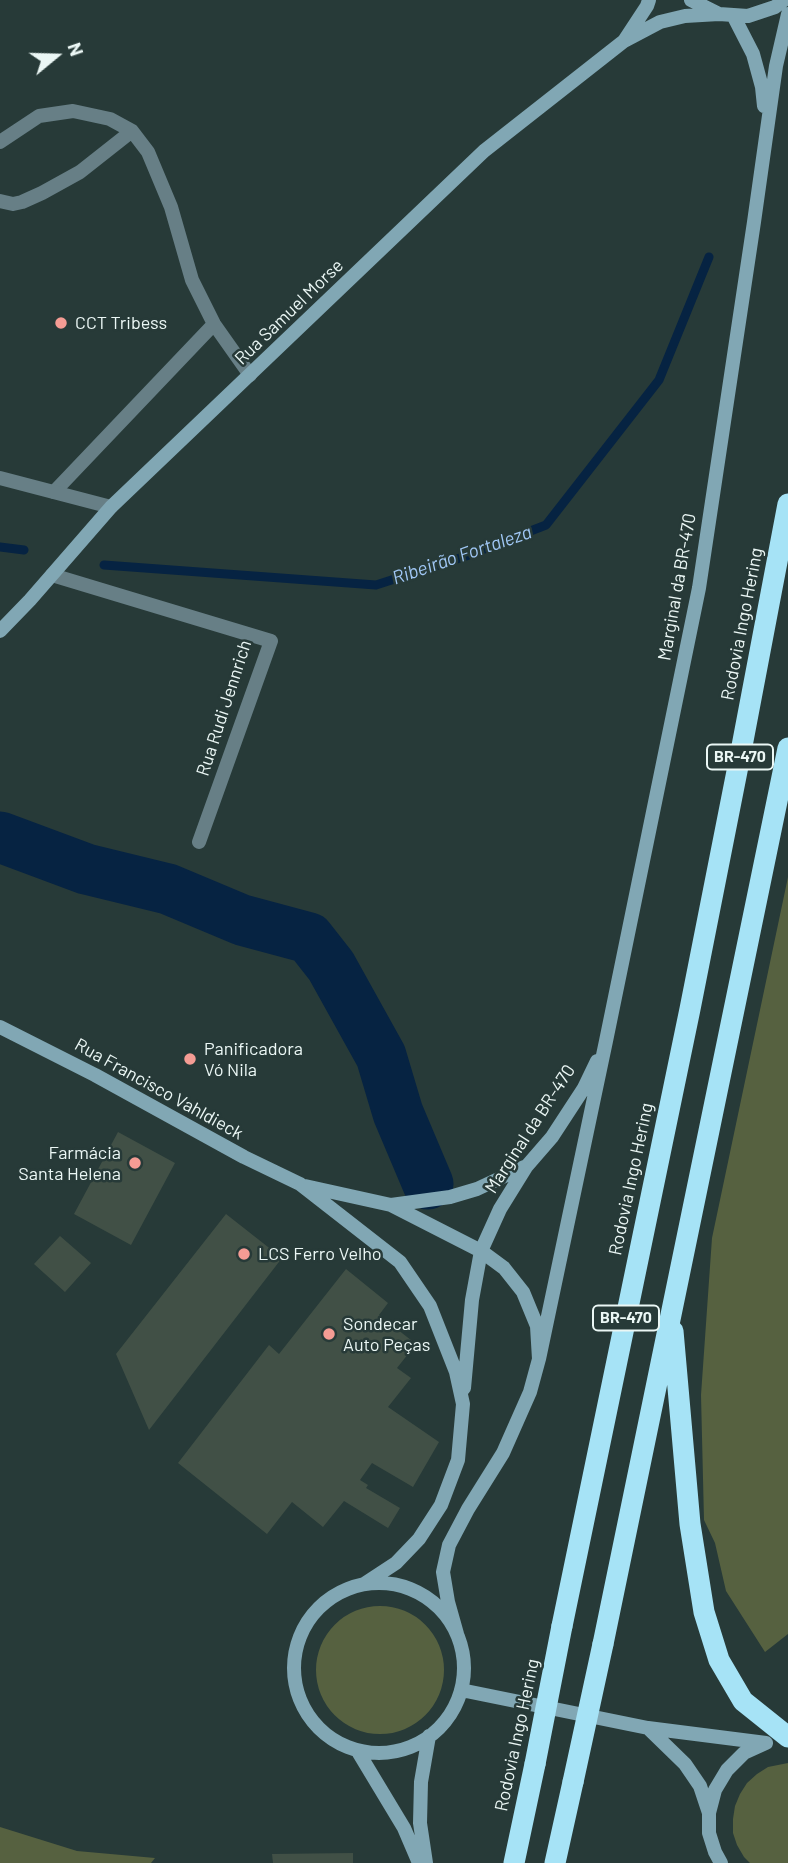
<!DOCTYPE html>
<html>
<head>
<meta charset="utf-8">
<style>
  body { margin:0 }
  #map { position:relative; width:788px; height:1863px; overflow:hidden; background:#273a38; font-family:Barlow,sans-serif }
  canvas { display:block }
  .north { position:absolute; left:21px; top:21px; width:70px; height:70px; -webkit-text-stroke:5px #273a38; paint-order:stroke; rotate:71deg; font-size:19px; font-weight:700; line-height:28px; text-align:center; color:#ebf7f5 }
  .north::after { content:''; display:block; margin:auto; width:24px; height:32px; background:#ebf7f5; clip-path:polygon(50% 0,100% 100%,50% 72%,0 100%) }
</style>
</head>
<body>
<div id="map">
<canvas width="788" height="1863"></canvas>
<div class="north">N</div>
</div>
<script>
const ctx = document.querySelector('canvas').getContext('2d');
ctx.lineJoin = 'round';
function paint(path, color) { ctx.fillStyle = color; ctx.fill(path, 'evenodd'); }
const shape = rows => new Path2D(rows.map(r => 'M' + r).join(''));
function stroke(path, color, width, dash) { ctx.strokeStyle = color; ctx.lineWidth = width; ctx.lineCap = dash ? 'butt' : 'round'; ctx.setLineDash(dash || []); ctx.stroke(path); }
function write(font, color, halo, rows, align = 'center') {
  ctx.font = font + ' Barlow,sans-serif'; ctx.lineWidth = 5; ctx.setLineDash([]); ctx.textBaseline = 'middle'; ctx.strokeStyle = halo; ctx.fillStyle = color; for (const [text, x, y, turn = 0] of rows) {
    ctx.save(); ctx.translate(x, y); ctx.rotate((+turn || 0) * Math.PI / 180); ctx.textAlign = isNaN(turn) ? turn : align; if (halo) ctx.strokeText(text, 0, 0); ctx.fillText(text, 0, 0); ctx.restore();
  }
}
paint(shape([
  [788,877,788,1634,765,1652,726,1591,715,1543,704,1520,701,1395,712,1238],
  '316 1670a64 64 0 1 1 128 0a64 64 0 1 1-128 0Z',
  [788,1763,788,1863,750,1863,744,1857,737,1845,733,1833,733,1819,735,1806,740,1794,747,1783,757,1774,768,1767],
  [0,1827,77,1851,155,1858,151,1863,0,1863]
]), '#566140');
stroke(shape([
  [0,547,24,550],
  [104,565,376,585,466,556,546,525,659,380,709,257]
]), '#062342', 9);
stroke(shape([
  [0,837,86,869,168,889,242,920,309,938,331,966,381,1056,398,1113,428,1184]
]), '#062342', 51);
paint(shape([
  [118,1132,175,1163,131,1245,74,1214],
  [226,1214,282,1258,149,1430,116,1354],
  [60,1236,91,1263,65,1292,34,1264],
  [346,1269,388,1303,379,1315,416,1344,397,1368,411,1378,388,1407,439,1442,413,1487,372,1463,360,1480,368,1485,366,1488,400,1508,388,1528,344,1501,323,1527,292,1502,267,1534,178,1463,269,1345,279,1354],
  [353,1853,353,1863,273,1863,272,1854]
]), '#415046');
stroke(shape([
  [0,142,39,116,73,111,110,119,132,131,148,152,171,207,192,280,214,324,250,375],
  [0,201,13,204,22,202,42,193,80,172,132,131],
  [54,492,214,324]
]), '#677f86', 14);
stroke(shape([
  [0,478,111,507],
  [52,575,271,641,199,842]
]), '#677f86', 14);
stroke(shape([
  [649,0,647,6,624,41,660,22,685,16,719,14],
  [691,0,719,14,748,16,775,7,784,0],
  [733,15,753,54,762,87,764,106],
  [0,631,30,600,111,507,484,151,624,41],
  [0,1027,95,1075,244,1157,300,1184,400,1262,430,1306,456,1372,463,1404,458,1460,441,1505,419,1539,396,1563,364,1584],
  [305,1186,391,1205,481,1251,504,1268,523,1292,537,1326,539,1359,530,1392,503,1453,468,1509,449,1545,443,1572,448,1602,457,1634],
  [391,1205,450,1197,477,1189,524,1167],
  [539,1359,606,1041,699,588,754,222,776,66,788,14],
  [464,1388,472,1300,481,1251,500,1209,526,1167,552,1137,584,1088,597,1061],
  '294 1668a85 85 0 1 1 170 0a85 85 0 1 1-170 0Z',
  [461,1690,648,1728,766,1743],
  [648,1728,685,1764,700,1786,709,1813],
  [357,1750,404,1828,419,1863],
  [426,1863,420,1823,421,1782,429,1736],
  [721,1863,715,1852,709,1833,709,1813,715,1790,727,1770,744,1753,766,1743]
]), '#81a7b4', 14);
stroke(shape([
  [673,1331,690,1524,704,1612,719,1660,743,1701,788,1737],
  [562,1626,690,1009,742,746,788,504],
  [603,1644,788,748],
  [514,1863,535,1764],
  [555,1863,573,1782]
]), '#a6e3f6', 21);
stroke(shape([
  [535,1764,562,1626],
  [573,1782,603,1644]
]), '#a6e3f6', 21);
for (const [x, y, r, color] of [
  [61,323,7,"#f59c94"],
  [190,1059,7,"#f59c94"],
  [135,1163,7,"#f59c94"],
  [244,1254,7,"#f59c94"],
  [329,1334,7,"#f59c94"]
]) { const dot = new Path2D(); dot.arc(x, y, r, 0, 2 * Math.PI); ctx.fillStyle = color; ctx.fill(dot); stroke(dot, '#273a38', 2.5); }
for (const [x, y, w] of [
  [740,757,66],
  [626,1318,66]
]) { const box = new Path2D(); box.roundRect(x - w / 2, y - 12.5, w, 25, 5); ctx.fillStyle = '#273a38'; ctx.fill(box); stroke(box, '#ebf7f5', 2); }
write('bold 16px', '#ebf7f5', null, [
  ["BR-470",740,757],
  ["BR-470",626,1318]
]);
write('18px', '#ebf7f5', '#273a38', [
  ["Rua Samuel Morse",289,312,-44],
  ["Marginal da BR-470",677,587,-80],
  ["Rodovia Ingo Hering",742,624,-79],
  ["Rua Rudi Jennrich",224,708,-72],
  ["Rua Francisco Vahldieck",159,1089,29],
  ["Marginal da BR-470",530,1129,-57],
  ["Rodovia Ingo Hering",631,1179,-78],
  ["Rodovia Ingo Hering",517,1735,-78]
]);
write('18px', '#ebf7f5', '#273a38', [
  ["CCT Tribess",75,323],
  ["Panificadora",204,1049],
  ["Vó Nila",204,1070],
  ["Farmácia",121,1153,"right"],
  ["Santa Helena",121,1174,"right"],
  ["LCS Ferro Velho",258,1254],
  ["Sondecar",343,1324],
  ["Auto Peças",343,1345]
], 'left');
write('italic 19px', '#a1c8f6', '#273a38', [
  ["Ribeirão Fortaleza",462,555,-19]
]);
</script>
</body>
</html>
